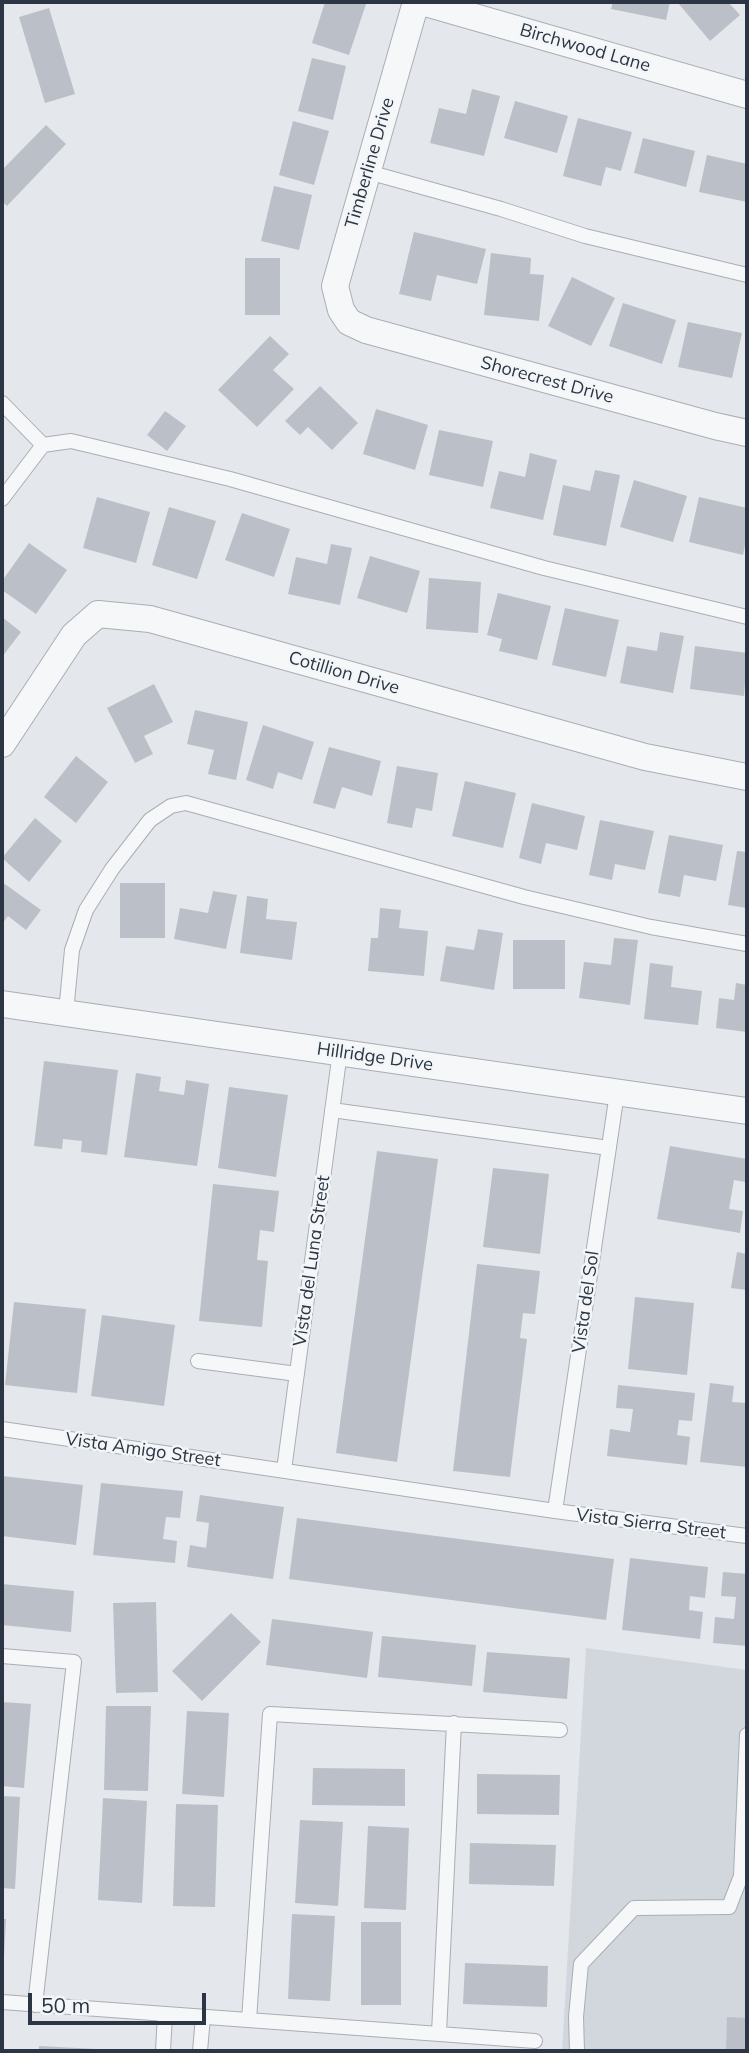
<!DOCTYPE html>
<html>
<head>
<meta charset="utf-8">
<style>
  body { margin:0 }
  #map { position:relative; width:749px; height:2053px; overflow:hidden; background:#e4e7eb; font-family:Mulish,sans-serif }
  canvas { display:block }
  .frame { position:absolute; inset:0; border:4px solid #2c3543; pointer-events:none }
  .scale { position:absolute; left:28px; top:1993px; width:178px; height:32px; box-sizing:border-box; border:4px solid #2c3543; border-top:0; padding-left:9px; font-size:21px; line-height:24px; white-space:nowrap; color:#2c3543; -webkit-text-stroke:5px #f3f6f8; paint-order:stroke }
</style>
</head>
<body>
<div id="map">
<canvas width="749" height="2053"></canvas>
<div class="frame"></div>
<div class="scale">50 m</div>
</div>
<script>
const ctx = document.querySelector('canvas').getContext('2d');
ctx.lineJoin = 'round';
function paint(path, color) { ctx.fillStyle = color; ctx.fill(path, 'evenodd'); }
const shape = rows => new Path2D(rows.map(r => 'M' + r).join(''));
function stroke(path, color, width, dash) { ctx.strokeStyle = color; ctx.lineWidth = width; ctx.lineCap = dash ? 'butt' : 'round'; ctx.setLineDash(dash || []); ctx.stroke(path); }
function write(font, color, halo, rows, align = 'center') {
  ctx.font = font + ' Mulish,sans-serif'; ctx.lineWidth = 5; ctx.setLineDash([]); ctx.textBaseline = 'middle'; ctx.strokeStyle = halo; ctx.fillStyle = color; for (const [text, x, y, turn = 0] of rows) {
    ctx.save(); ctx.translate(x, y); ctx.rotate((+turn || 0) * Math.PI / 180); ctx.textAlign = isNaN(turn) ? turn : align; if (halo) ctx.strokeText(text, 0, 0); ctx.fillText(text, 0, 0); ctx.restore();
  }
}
paint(shape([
  [586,1648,747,1670,747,2051,562,2051]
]), '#d2d6dd');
paint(shape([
  [325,2,359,2,366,4,349,55,312,43],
  [613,2,670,2,666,20,611,9],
  [679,2,728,2,740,15,710,41,678,3],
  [49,8,75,94,45,103,19,17],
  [312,58,346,66,333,120,298,111],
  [472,89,500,96,484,156,430,143,439,108,466,114],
  [515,101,568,116,557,153,504,138],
  [578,118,632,132,621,171,606,167,601,186,563,176],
  [293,121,329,131,314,185,279,175],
  [46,125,66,144,7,206,2,201,2,170],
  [643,138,695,151,686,187,634,173],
  [707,155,747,164,747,202,699,192],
  [274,186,312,195,299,250,261,241],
  [414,232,486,249,477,284,437,275,431,301,399,294],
  [491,253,531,258,530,274,544,275,539,321,484,315],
  [245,258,280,258,280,315,245,315],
  [572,277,615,298,591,346,548,326],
  [623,303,676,320,662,364,609,346],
  [688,322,742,333,732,378,678,367],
  [270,336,289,354,273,370,294,389,257,427,218,390],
  [320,386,358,423,332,450,308,427,300,435,285,421],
  [376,409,428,425,415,470,363,454],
  [165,411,186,426,167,451,147,435],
  [439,430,493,441,483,487,429,475],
  [530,453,557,460,543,520,490,508,499,471,525,477],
  [595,470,620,475,606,546,553,535,563,485,590,491],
  [634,480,687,496,673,542,620,527],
  [97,497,150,512,136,563,83,548],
  [699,497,747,508,747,535,743,555,689,542],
  [169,507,216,521,197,579,152,565],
  [242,513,290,529,274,577,225,560],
  [29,543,67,570,36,614,2,590,2,581],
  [331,544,352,548,340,605,288,594,296,557,327,564],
  [370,556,420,571,407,613,357,598],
  [429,578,481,582,478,633,426,629],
  [498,593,551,606,537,660,499,651,502,639,487,635],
  [565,608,619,620,606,677,552,665],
  [2,617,21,632,2,657],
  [660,632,684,636,673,693,620,683,627,646,657,651],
  [695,646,747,653,744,696,690,689],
  [154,684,173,722,144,736,153,754,135,763,107,708],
  [195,710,248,722,236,780,208,774,214,750,187,744],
  [263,725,314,742,302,780,278,772,273,789,246,780],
  [329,747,381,761,372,796,342,787,335,809,313,803],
  [76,756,108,782,76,823,44,797],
  [397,766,438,773,432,811,416,808,412,828,387,823],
  [465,781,516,793,503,848,452,836],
  [532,803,585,816,577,850,546,843,541,864,519,858],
  [35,818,62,841,29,882,2,858],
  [600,820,654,831,645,870,615,864,612,880,589,875],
  [669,835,723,845,716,881,684,875,680,897,658,893],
  [737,851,747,852,747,908,728,905],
  [2,882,41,910,26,930,8,916,2,924],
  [120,883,165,883,165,938,120,938],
  [213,891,237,895,226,949,174,939,180,908,208,913],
  [247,896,268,899,266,919,297,922,292,960,240,953],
  [380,908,401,910,399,928,428,931,424,976,368,971,371,938,378,938],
  [478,929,503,933,494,990,440,981,446,946,474,950],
  [614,938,638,940,630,1005,579,998,584,962,611,965],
  [513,940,565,940,565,989,513,989],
  [650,963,673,966,671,987,702,991,698,1025,644,1019],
  [736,983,747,985,747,1032,716,1028,719,998,734,1000],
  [44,1061,118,1070,107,1155,81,1152,82,1141,63,1139,62,1149,34,1146],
  [136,1073,161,1077,159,1091,184,1095,186,1080,209,1084,197,1166,124,1157],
  [229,1087,288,1095,276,1177,218,1168],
  [670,1146,747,1159,745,1182,734,1180,729,1209,743,1211,740,1233,657,1219],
  [377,1151,438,1159,397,1462,336,1453],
  [493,1168,549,1174,540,1254,483,1247],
  [213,1184,279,1191,274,1232,260,1230,257,1260,268,1261,262,1327,199,1321],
  [737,1252,747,1254,747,1290,731,1288],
  [477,1264,540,1271,535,1314,523,1313,520,1338,527,1339,510,1477,453,1471],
  [635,1297,694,1303,687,1375,628,1369],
  [14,1302,86,1309,77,1393,5,1385],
  [102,1315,175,1325,164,1406,91,1396],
  [710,1383,734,1386,732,1402,747,1403,747,1467,700,1462],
  [618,1385,695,1393,692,1421,679,1420,677,1435,690,1437,687,1465,607,1456,610,1429,630,1432,633,1409,616,1408],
  [2,1476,83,1485,76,1545,2,1536],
  [101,1483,183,1491,180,1518,166,1517,163,1539,177,1541,175,1563,93,1555],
  [200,1495,284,1507,273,1579,187,1567,190,1545,206,1548,209,1523,196,1521],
  [297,1518,614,1559,606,1620,289,1579],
  [630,1558,708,1567,705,1598,690,1596,689,1610,703,1612,700,1639,622,1630],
  [723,1572,747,1574,747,1646,713,1643,715,1617,734,1619,736,1597,721,1596],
  [2,1584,74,1591,71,1632,2,1625],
  [156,1602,158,1692,116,1693,113,1603],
  [231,1613,261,1642,202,1701,172,1671],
  [272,1619,373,1632,367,1678,266,1665],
  [382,1636,476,1645,472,1686,378,1677],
  [487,1652,570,1658,567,1699,483,1692],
  [2,1702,31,1704,24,1788,2,1786],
  [106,1706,151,1706,148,1791,104,1790],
  [187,1711,229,1713,224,1797,182,1794],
  [313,1768,405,1769,405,1806,312,1805],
  [477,1774,560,1775,559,1815,477,1814],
  [2,1796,20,1797,15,1889,2,1888],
  [103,1798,147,1801,142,1903,98,1900],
  [176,1804,218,1805,215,1907,173,1906],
  [300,1820,343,1822,338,1906,295,1903],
  [368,1826,409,1828,406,1910,364,1908],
  [470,1843,556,1845,554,1886,469,1884],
  [292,1914,335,1916,330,2001,288,1999],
  [2,1919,6,1919,4,1957,2,1957],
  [361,1922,401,1922,401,2005,361,2005],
  [465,1963,548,1966,547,2007,463,2004],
  [727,2017,747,2018,747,2051,726,2051],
  [39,2046,96,2049,96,2051,39,2051]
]), '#bbc0c8');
const lane = shape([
  [368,172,501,209,585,236,747,275],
  [2,403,43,445],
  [2,499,43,445,71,441,230,479,544,568,747,617],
  [66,1012,72,950,86,910,112,869,150,820,171,806,186,803,524,897,651,927,747,944],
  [332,1110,609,1148],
  [198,1361,297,1374],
  [2,1429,555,1511,747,1536],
  [284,1470,340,1052],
  [555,1511,617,1093],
  [2,1656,74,1662,35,2005],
  [2,2002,535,2041],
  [249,2020,270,1714,560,1730],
  [439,2033,454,1723],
  [163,2051,165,2014],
  [200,2051,203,2017],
  [577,2051,576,2017,581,1964,634,1908,729,1907,741,1876,747,1735]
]);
const street = shape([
  [416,2,335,286,341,310,349,322,366,330,715,426,747,433],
  [422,2,747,95],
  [2,744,74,635,98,614,150,619,645,757,747,777],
  [2,1004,747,1111]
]);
stroke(lane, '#a9aeb5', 16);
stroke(street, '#a9aeb5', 28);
stroke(lane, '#f6f7f9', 14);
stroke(street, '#f6f7f9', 26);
write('18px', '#2c3543', '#f3f6f8', [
  ["Birchwood Lane",585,48,16],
  ["Timberline Drive",370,163,-74],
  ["Shorecrest Drive",547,380,15],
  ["Cotillion Drive",344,673,16],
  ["Hillridge Drive",375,1057,8],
  ["Vista del Luna Street",312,1261,-82],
  ["Vista del Sol",586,1302,-82],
  ["Vista Amigo Street",143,1450,8],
  ["Vista Sierra Street",651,1524,7]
]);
</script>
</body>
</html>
